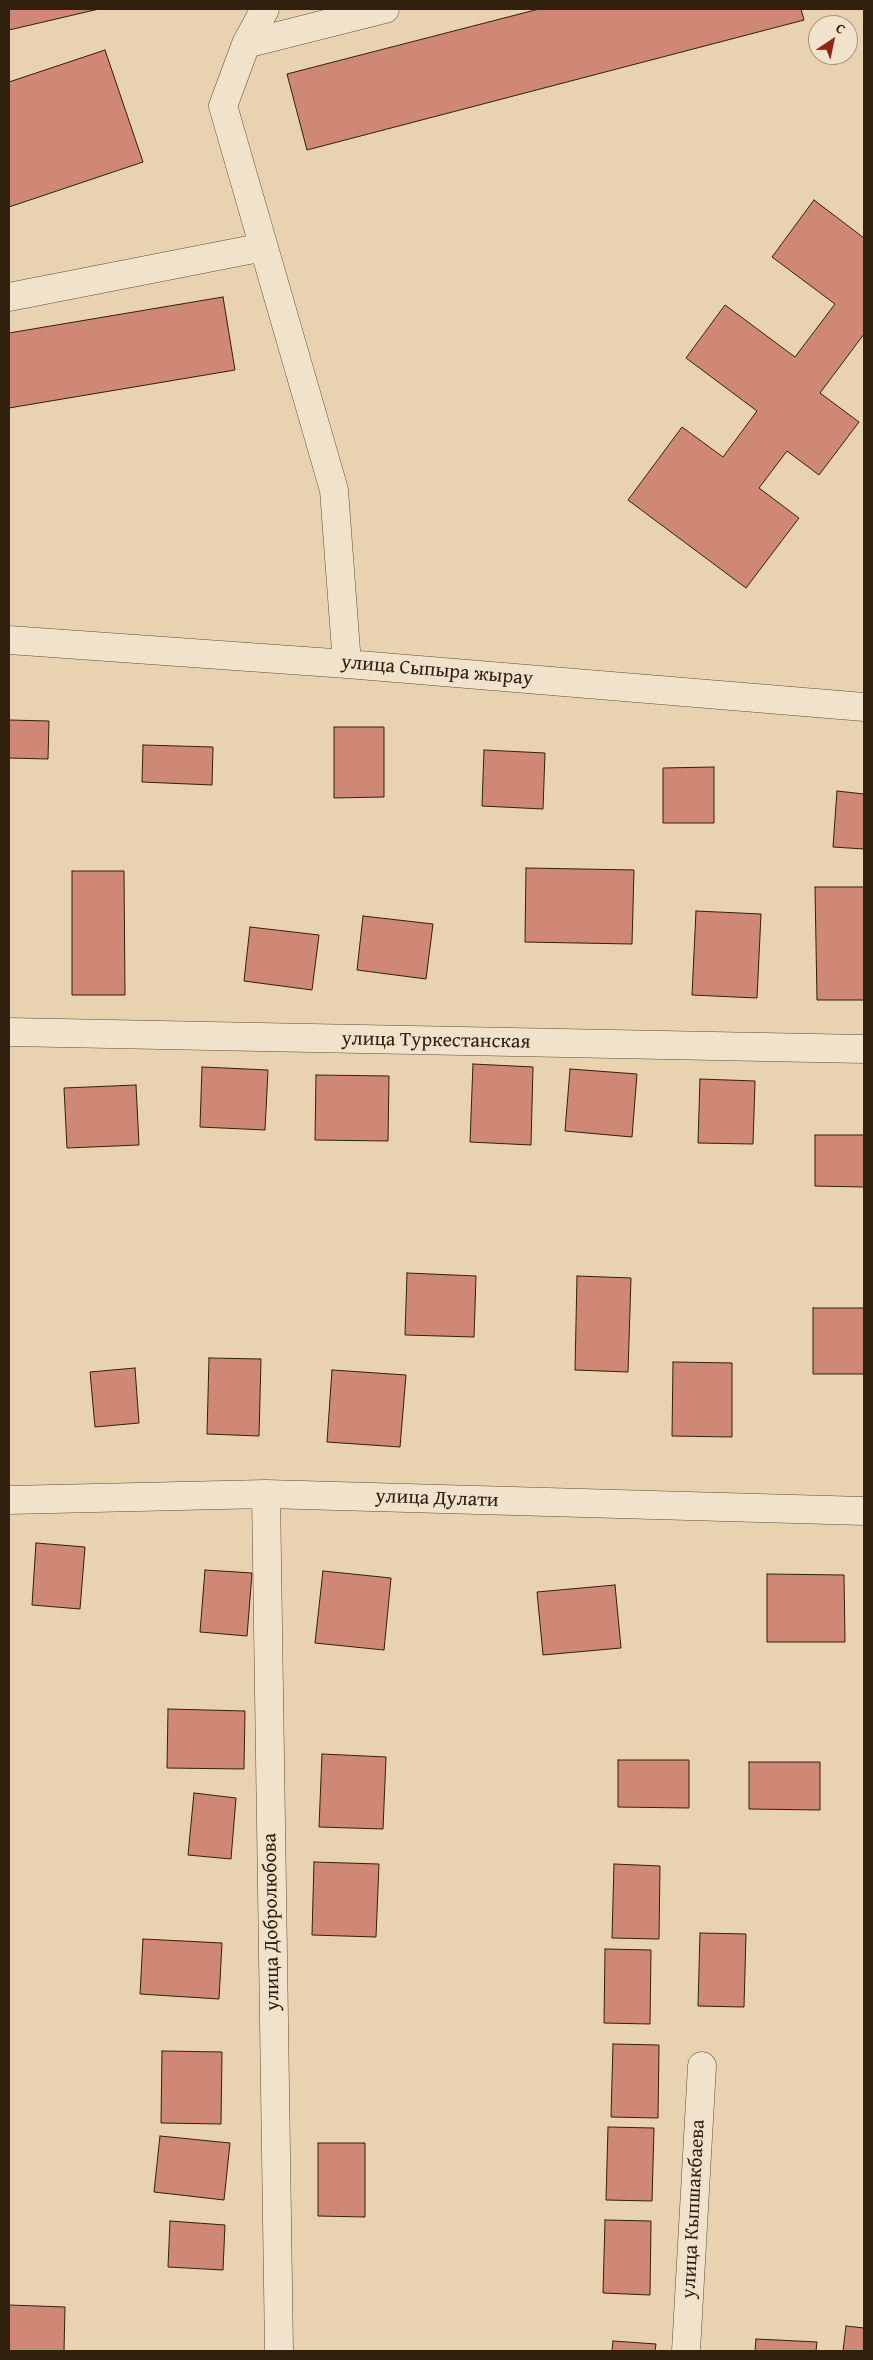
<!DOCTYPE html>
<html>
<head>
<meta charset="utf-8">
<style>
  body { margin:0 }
  #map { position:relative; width:873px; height:2360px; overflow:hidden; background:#e8d2af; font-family:"Gentium Book Plus",serif }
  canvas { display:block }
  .frame { position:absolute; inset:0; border:10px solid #31200e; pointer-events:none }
  .north { position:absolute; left:808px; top:15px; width:50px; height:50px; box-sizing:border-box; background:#f0e2cb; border:1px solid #a4947f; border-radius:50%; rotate:34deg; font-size:14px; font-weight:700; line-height:20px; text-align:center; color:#31200e }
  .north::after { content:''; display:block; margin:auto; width:18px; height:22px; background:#8f2418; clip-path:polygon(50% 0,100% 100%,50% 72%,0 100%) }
</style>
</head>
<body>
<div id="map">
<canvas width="873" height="2360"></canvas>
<div class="frame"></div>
<div class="north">С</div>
</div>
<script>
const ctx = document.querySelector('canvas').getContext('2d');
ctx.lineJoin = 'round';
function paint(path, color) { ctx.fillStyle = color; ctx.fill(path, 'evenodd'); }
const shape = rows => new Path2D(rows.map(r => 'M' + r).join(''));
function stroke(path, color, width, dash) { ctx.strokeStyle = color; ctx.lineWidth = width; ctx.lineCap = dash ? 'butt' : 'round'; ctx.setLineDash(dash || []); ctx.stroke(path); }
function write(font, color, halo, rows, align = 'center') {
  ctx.font = font + ' "Gentium Book Plus",serif'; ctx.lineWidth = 4; ctx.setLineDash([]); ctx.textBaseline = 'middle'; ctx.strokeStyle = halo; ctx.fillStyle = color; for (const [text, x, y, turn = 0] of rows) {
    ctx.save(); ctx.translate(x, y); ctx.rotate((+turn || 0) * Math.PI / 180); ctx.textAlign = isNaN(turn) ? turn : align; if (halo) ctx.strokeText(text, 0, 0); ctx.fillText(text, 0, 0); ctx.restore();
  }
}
const building = shape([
  [9,9,99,9,9,30,9,9],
  [539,9,801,9,804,20,307,150,287,74,539,9],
  [105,50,143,162,9,207,9,82,105,50],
  [814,200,864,238,864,334,820,393,859,422,819,475,787,451,759,488,799,518,746,588,628,500,682,427,723,457,757,411,686,358,725,305,795,357,835,304,772,257,814,200],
  [223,297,235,370,9,408,9,333,223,297],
  [9,720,49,721,48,759,9,758,9,720],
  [334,727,384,727,384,797,334,798,334,727],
  [143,745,213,747,212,785,142,782,143,745],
  [484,750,545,753,543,809,482,806,484,750],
  [714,767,714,823,663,823,663,768,714,767],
  [837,791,864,794,864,849,833,847,837,791],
  [526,868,634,870,632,944,525,942,526,868],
  [72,871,124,871,125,995,72,995,72,871],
  [815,887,864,887,864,1000,817,1000,815,887],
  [696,911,761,914,757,998,692,995,696,911],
  [363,916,433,924,426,979,357,970,363,916],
  [250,927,319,935,312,990,244,981,250,927],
  [473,1064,533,1067,531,1145,470,1142,473,1064],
  [202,1067,268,1070,265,1130,200,1127,202,1067],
  [570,1069,637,1074,632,1137,565,1131,570,1069],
  [316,1075,389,1076,388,1141,315,1140,316,1075],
  [700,1079,755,1081,753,1144,698,1143,700,1079],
  [136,1085,139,1145,67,1148,64,1088,136,1085],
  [815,1135,864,1135,864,1187,815,1186,815,1135],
  [407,1273,476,1276,474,1337,405,1335,407,1273],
  [577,1276,631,1278,628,1372,575,1370,577,1276],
  [813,1308,864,1308,864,1374,813,1374,813,1308],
  [209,1358,261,1359,259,1436,207,1434,209,1358],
  [673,1362,732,1363,732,1437,672,1436,673,1362],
  [135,1368,139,1423,95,1427,90,1372,135,1368],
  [332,1370,406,1375,400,1447,327,1442,332,1370],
  [36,1543,85,1547,80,1609,32,1605,36,1543],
  [205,1570,252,1573,247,1636,200,1632,205,1570],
  [323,1571,391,1578,384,1650,315,1643,323,1571],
  [767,1574,844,1575,845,1642,767,1642,767,1574],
  [615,1585,621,1648,543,1655,537,1592,615,1585],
  [168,1709,245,1711,244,1769,167,1768,168,1709],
  [322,1754,386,1757,383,1829,319,1827,322,1754],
  [618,1760,689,1760,689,1808,618,1807,618,1760],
  [749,1762,820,1762,820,1810,749,1809,749,1762],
  [194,1793,236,1798,231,1859,188,1855,194,1793],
  [314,1862,379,1864,376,1937,312,1935,314,1862],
  [614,1864,660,1866,659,1939,612,1938,614,1864],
  [700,1933,746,1934,744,2007,698,2006,700,1933],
  [143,1939,222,1943,219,1999,140,1994,143,1939],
  [605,1949,651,1950,650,2024,604,2023,605,1949],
  [613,2044,659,2045,658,2118,611,2117,613,2044],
  [162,2051,222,2052,221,2124,161,2123,162,2051],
  [608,2127,654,2128,652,2201,606,2200,608,2127],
  [160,2136,230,2143,224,2200,154,2192,160,2136],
  [318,2143,365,2143,365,2217,318,2216,318,2143],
  [605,2220,651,2221,650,2295,603,2293,605,2220],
  [170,2221,225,2225,223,2270,168,2267,170,2221],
  [9,2305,65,2307,64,2351,9,2351,9,2305],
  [846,2326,864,2328,864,2351,843,2351,846,2326],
  [756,2339,817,2342,816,2351,755,2351,756,2339],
  [613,2341,656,2344,655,2351,612,2351,613,2341]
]);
paint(building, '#ce8874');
stroke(building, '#31200e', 1);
const minor = shape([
  [246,44,265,9],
  [9,297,264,247],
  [9,640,347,664,864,707],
  [347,664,334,490,223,106,246,44,385,9],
  [9,1032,864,1049],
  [266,1494,279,2351],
  [9,1500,266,1494,864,1511],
  [686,2351,702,2066]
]);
stroke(minor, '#5f4c36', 29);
stroke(minor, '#f0e2cb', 28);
write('20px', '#31200e', '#f0e2cb', [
  ["улица Сыпыра жырау",437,671,5],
  ["улица Туркестанская",436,1041,1],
  ["улица Дулати",437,1499,2],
  ["улица Добролюбова",272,1922,-91],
  ["улица Кыпшакбаева",694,2209,-87]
]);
</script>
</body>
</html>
